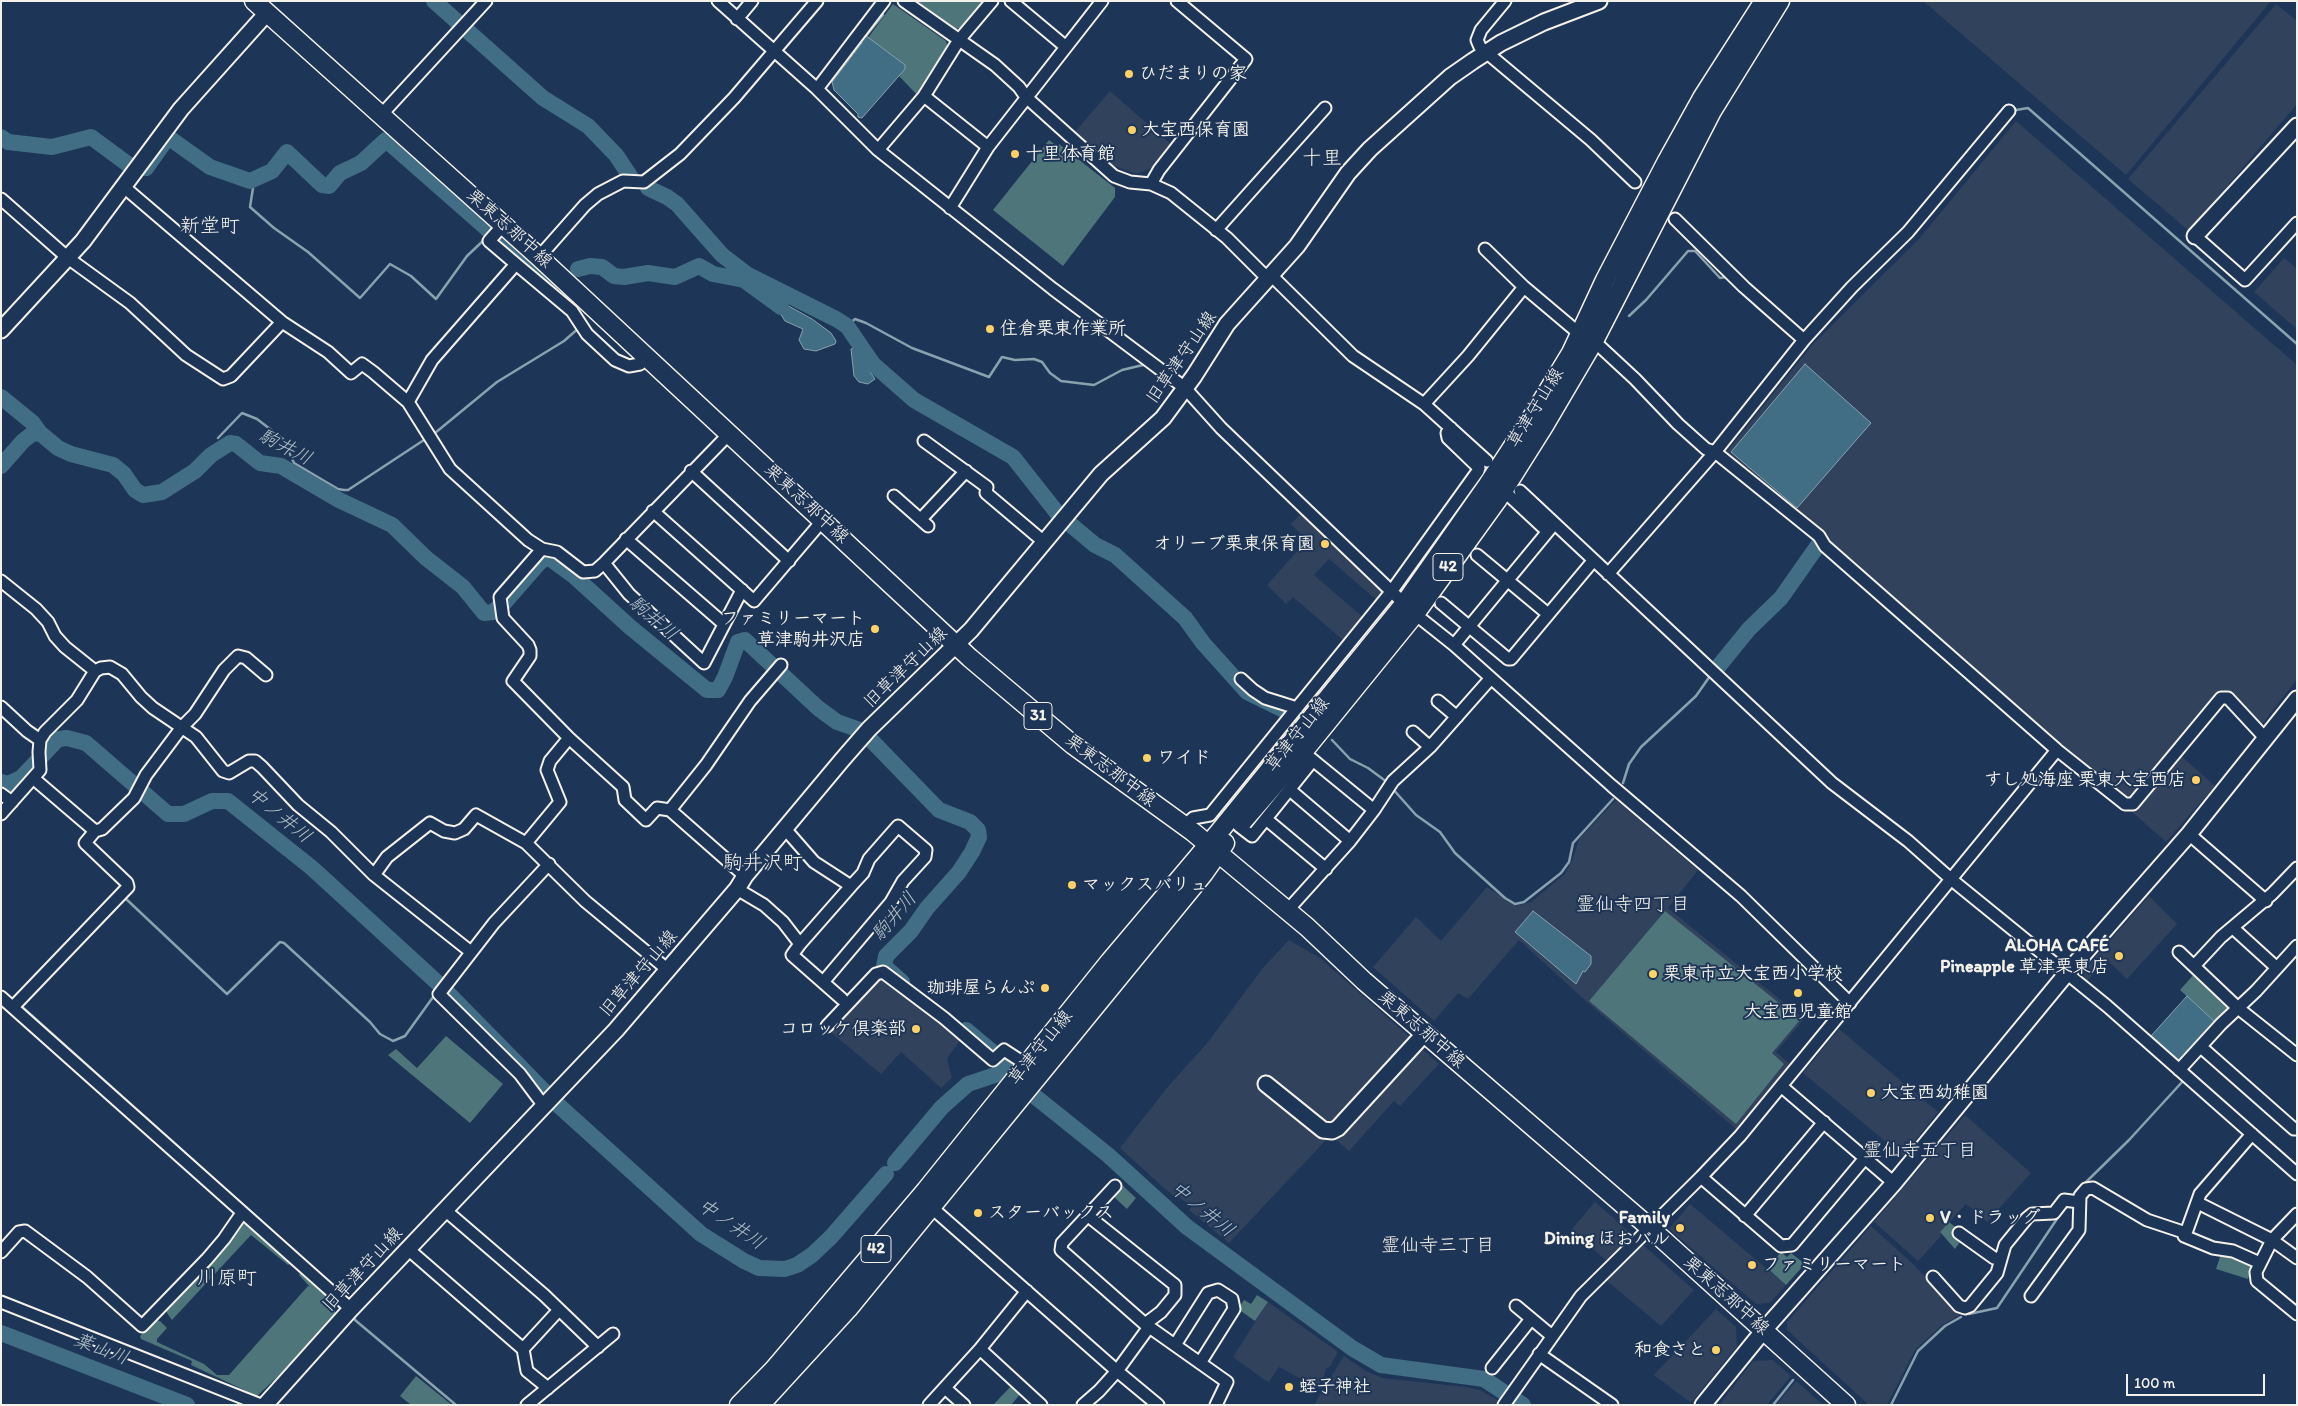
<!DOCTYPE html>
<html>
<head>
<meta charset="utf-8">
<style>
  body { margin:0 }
  #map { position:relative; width:2298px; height:1406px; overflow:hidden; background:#1d3557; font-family:Itim,sans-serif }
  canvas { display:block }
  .frame { position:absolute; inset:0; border:2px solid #f4f1e8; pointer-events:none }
  .scale { position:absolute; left:2126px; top:1374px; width:139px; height:22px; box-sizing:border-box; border:2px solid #f4f1e8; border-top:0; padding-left:6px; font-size:15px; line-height:18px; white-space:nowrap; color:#f4f1e8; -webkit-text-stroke:4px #1d3557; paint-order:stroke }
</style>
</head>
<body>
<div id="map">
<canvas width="2298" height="1406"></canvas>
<div class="frame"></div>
<div class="scale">100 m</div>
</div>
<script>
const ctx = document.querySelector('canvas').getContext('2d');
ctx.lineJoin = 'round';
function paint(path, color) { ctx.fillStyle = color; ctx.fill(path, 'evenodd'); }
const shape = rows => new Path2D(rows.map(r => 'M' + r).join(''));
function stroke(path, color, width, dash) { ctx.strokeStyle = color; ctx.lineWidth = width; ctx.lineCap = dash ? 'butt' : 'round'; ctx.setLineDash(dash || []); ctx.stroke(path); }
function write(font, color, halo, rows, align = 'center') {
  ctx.font = font + ' Itim,"Klee One",sans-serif'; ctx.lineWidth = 4; ctx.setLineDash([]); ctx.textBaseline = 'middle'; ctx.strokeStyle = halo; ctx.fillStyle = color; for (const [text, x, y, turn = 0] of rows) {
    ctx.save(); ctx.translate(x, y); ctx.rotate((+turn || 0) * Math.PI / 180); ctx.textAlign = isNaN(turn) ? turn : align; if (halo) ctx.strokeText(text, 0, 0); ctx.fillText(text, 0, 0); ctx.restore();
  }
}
paint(shape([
  [1923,1,2271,1,2126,175],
  [2276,4,2297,21,2297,104,2189,231,2128,179],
  [1110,91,1173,146,1156,166,1137,174,1125,170,1110,164,1074,133],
  [2016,121,2297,365,2297,679,2261,726,2223,690,2127,799,2066,749,2043,735,1947,645,1832,546,1828,535,1725,454,1813,344,1919,239],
  [2284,258,2297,269,2297,329,2254,292],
  [1302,512,1386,593,1379,602,1329,559,1314,575,1364,618,1344,641,1293,597,1286,604,1267,585,1307,540,1291,524],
  [2180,755,2215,786,2166,842,2132,812],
  [1616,800,1698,870,1668,908,1804,1019,1776,1052,1790,1064,1736,1129,1588,1003,1519,940,1468,999,1458,993,1434,1021,1373,967,1416,917,1441,941,1487,887,1516,906,1531,902,1565,874,1572,861,1579,839],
  [2149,896,2177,924,2127,979,2107,960,2087,981,2084,979,2084,970],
  [1289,940,1320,958,1413,1040,1336,1124,1327,1125,1267,1089,1326,1140,1229,1243,1189,1210,1191,1207,1179,1197,1174,1197,1120,1148,1166,1089,1208,1042,1262,969],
  [881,975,963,1036,947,1059,952,1078,941,1088,901,1052,881,1074,827,1029],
  [1839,1029,1938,1112,1903,1156,1803,1073],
  [1419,1046,1439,1064,1400,1106,1394,1101,1349,1151,1334,1138],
  [1965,1115,2031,1173,1987,1222,1966,1204,1940,1232,1941,1236,1918,1261,1874,1222],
  [1595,1202,1634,1236,1608,1262,1571,1230],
  [1690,1204,1786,1285,1770,1303,1756,1304,1669,1229],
  [1871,1226,1914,1265,1960,1315,1942,1325,1915,1350,1887,1405,1869,1405,1787,1330,1787,1322],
  [1642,1244,1694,1290,1661,1326,1606,1280],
  [1268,1302,1338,1352,1330,1367,1326,1368,1324,1376,1317,1388,1279,1367,1269,1382,1266,1381,1233,1357],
  [1716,1309,1736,1327,1737,1346,1691,1403,1654,1375],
  [1344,1356,1366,1371,1382,1378,1466,1387,1480,1390,1498,1400,1495,1405,1317,1405,1315,1403],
  [1773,1360,1791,1376,1767,1405,1719,1405,1753,1361],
  [1796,1381,1823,1405,1776,1405]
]), '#31425d');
paint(shape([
  [917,1,986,1,964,27,956,29],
  [893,4,946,41,948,49,919,97,899,76,905,69,905,65,868,38],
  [1049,140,1057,146,1059,144,1115,188,1115,197,1063,266,993,210],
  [1665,911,1800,1020,1772,1053,1784,1064,1736,1124,1589,1001],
  [2195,973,2228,1004,2228,1011,2216,1023,2180,990],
  [446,1036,503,1084,470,1123,388,1055,396,1049,417,1068],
  [1122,1185,1136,1198,1127,1209,1113,1196],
  [243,1220,291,1263,288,1265,251,1235,172,1320,167,1313,167,1307],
  [1949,1222,1958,1229,1953,1236,1960,1242,1955,1249,1940,1232],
  [2222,1251,2253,1266,2248,1279,2216,1269],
  [1781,1252,1787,1257,1791,1253,1805,1264,1786,1285,1767,1268],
  [300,1273,333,1302,335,1306,335,1318,305,1351,257,1396,191,1365,192,1361,141,1339,140,1336,154,1320,160,1321,167,1328,157,1339,157,1342,204,1364,217,1375,229,1375,308,1286,310,1287,299,1275],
  [1257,1295,1268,1302,1255,1321,1238,1309,1244,1300,1251,1304],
  [416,1376,452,1405,411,1405,400,1396],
  [1013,1384,1022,1392,1011,1405,993,1405]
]), '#4d757a');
const water = shape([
  [865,35,905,65,905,69,862,118,858,117,858,114,834,90,832,82,862,43,861,40,865,35],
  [785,304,812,319,831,333,836,341,835,344,816,351,804,349,799,340,803,329,785,321,778,310,785,304],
  [854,348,875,379,868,384,859,382,854,376,851,349,854,348],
  [1805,364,1871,423,1797,508,1731,452,1805,364],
  [1533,911,1591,956,1591,964,1585,972,1583,971,1576,984,1515,932,1533,911],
  [2187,996,2216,1023,2182,1060,2178,1060,2151,1036,2187,996]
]);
paint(water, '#416d85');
stroke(water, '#89a2ad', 1);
stroke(shape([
  [866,36,883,15],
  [2012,114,2016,110,2028,108,2297,344],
  [250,181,253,188,250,207,274,228,308,252,360,298,390,264,411,276,436,299,467,256,485,239],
  [1845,303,1867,280],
  [1755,305,1791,336],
  [1629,316,1646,300,1688,251,1695,251,1720,278,1726,277,1740,291],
  [847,326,855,319,866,323,912,348,989,377,1002,357,1015,360,1034,359,1042,362,1050,373,1061,381,1094,385,1122,370,1143,365],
  [435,433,497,382,564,341,580,327],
  [218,438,242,413,257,419,283,439,294,463,338,489,344,490,348,490,427,438],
  [211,455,215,445],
  [1332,740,1350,759,1368,768,1387,782],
  [1623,783,1629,764,1641,747,1696,696,1710,676],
  [1392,788,1416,815,1440,832,1455,853,1505,898,1515,904,1524,902,1561,873,1569,862,1573,843,1613,799],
  [124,897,227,994,280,942,284,943,370,1022,380,1034,393,1041,405,1036,436,993],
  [20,1005,298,1254],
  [2082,1186,2129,1140,2183,1081],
  [353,1314,355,1320,456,1405],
  [1969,1314,1997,1308,2065,1207],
  [1773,1405,1793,1380],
  [1891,1405,1918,1351,1945,1326,1961,1317]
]), '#89a2ad', 2.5);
stroke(shape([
  [434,1,543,98,588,126,616,155,630,176],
  [1,137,8,142,52,147,91,137,129,165,146,168,168,137,210,167,250,181,272,171,287,152,322,185,329,186,340,173,361,163,386,140,493,234],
  [648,188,667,197,677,204,722,255,748,275,836,319,847,326,873,364,914,400,1013,457,1058,514,1095,545,1115,555,1185,618,1203,643,1247,692,1290,713],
  [500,240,548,286,550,285],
  [578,269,590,266,602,267,614,276,624,277,648,273,675,277,699,266,713,274,744,280,781,307],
  [1,397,33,423,40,433,58,448,71,454,113,465,124,474,135,490,143,495,162,492,195,471,211,455,230,443,236,444,260,463,281,466,339,500,392,525,426,558,463,587,484,613,493,612,505,602,540,562,548,557,574,576,630,627,707,690,718,690,725,677,738,642,745,640,818,708,837,722,857,729,871,740,939,810,970,822,978,830,979,837,972,852,959,872,927,908,911,931,886,956,884,966,902,982],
  [1,466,23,441,32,434,40,433],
  [1718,667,1749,629,1781,598,1821,541],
  [1,782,8,784,21,778,58,739,67,738,86,743,168,814,184,814,212,801,228,801,312,868,441,986],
  [449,994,545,1092],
  [966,1030,1009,1066,1004,1072],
  [1017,1082,1108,1155,1187,1227,1352,1348,1381,1365,1484,1379,1523,1405],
  [557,1104,701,1234,744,1261,759,1268,785,1269,797,1265,812,1255,831,1237,886,1174],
  [895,1163,942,1107,968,1084,1004,1072],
  [1,1333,187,1405]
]), '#416d85', 16);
const street = shape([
  [718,1,817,89,878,150,1053,289,1185,388,1221,428,1415,614,1454,645,1612,786,1741,896,1850,1003],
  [904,1,995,65,1019,87,1026,97,1114,176,1130,182,1151,184,1171,193,1227,238,1262,273,1276,280,1353,356,1424,404,1487,461],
  [1011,1,1066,47],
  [1505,1,1481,30,1477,40,1480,47,1591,140,1635,182],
  [737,19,752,1],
  [817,89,884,1],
  [924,96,988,147],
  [382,114,486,1],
  [878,150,924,96,959,40,992,1],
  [1151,184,1159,170,1246,59,1177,1],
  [124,187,282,322,328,352,351,373,362,364,373,372,408,402,450,469,528,540,542,549,557,552,583,572,595,571,604,563,729,434],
  [1,199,68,258,130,303,186,355,223,379,231,376,282,322],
  [950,208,988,147,1102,1],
  [1675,219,1744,287,1804,340],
  [1216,230,1325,108],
  [2195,236,2245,280,2297,223],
  [1485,249,1524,287,1581,335],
  [539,257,585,205,598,194,623,181,644,182,680,154,734,98,817,1],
  [516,264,572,311,587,334,615,360,629,366,640,364,648,356],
  [1594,341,1635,379,1678,424,1706,449,1715,452,1819,536,1825,546,2057,750,2125,804,2133,804,2221,698,2228,698,2266,739],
  [408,402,432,360,516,264,489,241,504,224],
  [1424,404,1468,356,1524,287],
  [924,441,987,487,986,493,1044,542],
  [691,471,789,561],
  [1503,490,1547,531],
  [1520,491,1832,783,1908,841,1952,880,2107,1006,2297,1174],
  [894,496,928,526],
  [653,511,754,601,823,520],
  [921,519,966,471],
  [626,539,724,624],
  [542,549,500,597,503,618,528,645,530,650,530,656,513,681,569,738,623,787,625,800,646,820,657,808,670,810,745,876],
  [1477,555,1548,614],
  [604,563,629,594,704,663,742,590],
  [1608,574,1715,452,1804,340,1852,287,1908,232,2009,111],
  [1,581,36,609,48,622,55,636,65,647,95,671,101,668,110,667,122,674,141,697,153,708,196,737,223,771,229,773,249,761,255,761,262,767,298,805,331,832,374,875,471,952],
  [1441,603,1508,659,1511,659,1593,561],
  [1454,645,1554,524],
  [1241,679,1253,690,1265,698,1297,708],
  [1438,701,1457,717],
  [1,707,27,731,40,740],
  [1413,732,1430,747],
  [33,778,95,831],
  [1290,790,1350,841],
  [1,794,12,802],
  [670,810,706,765,750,701,781,665],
  [1374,810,1393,781,1430,747,1491,678],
  [1,814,40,770,39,752,40,740,45,732,77,700,95,671],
  [1266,819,1326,869],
  [1184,826,1193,818,1210,815,1391,592,1478,471,1479,468,1476,465,1448,438,1447,433,1451,428],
  [1239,826,1252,836,1313,760],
  [786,830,814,862,851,886,863,873,869,859,898,826,926,850,925,857,903,881,891,902,824,981],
  [2189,834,2266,901],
  [526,843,560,802,547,770,550,761,569,738],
  [374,875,387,857,430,823,444,831,455,833,464,829,476,815,526,843,585,901,668,970],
  [737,889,764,905,783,922,800,944,792,955,842,999],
  [1286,912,1350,841,1374,810,1303,752],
  [2233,928,2277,968],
  [800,944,851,886],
  [2179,952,2238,1008,2297,1055],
  [2194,966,2221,937,2272,894,2297,868],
  [1,997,351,1309],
  [13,1007,128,887,127,883,85,843,95,831,102,829,134,798,146,775,182,727,195,714,224,670,238,656,246,658,266,675],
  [827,1026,876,974,883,972,944,1018,993,1060,1004,1050,1027,1065],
  [2201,1047,2294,1129,2297,1129],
  [2179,1070,2221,1024,2256,991,2297,946],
  [1781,1086,1894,1183],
  [544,1106,520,1074,439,994,494,923,549,864],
  [1701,1177,1781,1246,1792,1245,1865,1158],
  [1115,1186,1062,1243,1061,1250,1145,1324,1227,1382,1216,1405],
  [2198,1203,2272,1240,2297,1214],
  [931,1207,1117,1371,1158,1405],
  [445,1210,544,1295,598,1347],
  [1087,1215,1175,1285,1175,1295,1161,1312,1145,1324],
  [1745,1216,1824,1122],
  [1959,1233,1994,1258,2001,1259],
  [2186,1233,2184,1236,2213,1248,2233,1251,2260,1263],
  [408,1249,523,1349,527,1371,548,1388],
  [1,1252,19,1232,25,1231,87,1277,142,1326,207,1259,224,1239,242,1213],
  [2297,1258,2272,1240,2256,1272,2257,1281,2297,1314],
  [1933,1277,1959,1306,1965,1308,1970,1306,1997,1273,2005,1245,2027,1218,2032,1214,2054,1213,2064,1200,2079,1202],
  [2031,1296,2079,1230,2080,1196,2086,1189,2093,1188,2147,1220,2186,1233,2200,1194,2252,1134],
  [1,1302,261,1405],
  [1516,1306,1552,1336],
  [1175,1345,1208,1293,1218,1290,1232,1299,1234,1309,1200,1363],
  [523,1349,558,1311],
  [980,1349,1041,1405],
  [1539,1354,1612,1405],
  [1492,1368,1531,1319],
  [945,1388,964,1405],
  [527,1405,613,1334],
  [929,1405,980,1349,1027,1291],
  [1083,1405,1099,1391,1117,1371,1149,1327],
  [1504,1405,1581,1296,1701,1177,1740,1136,2057,750]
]);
const secondary = shape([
  [2195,236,2297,126],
  [1,330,83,241,181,109,267,13],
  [1266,1084,1323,1130,1332,1131,1338,1128,1425,1033],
  [265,1405,351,1309,616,1030,737,889,745,876,842,760,869,729,971,630,1101,474,1163,418,1194,376,1227,324,1297,246,1348,173,1370,149,1450,77,1473,61,1501,43,1544,22,1599,1],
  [1703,1405,1764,1330,1894,1183,2067,973,2189,834,2297,699]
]);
const primary = shape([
  [254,1,539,257,970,658,1073,745,1193,832,1307,927,1364,981,1649,1227,1846,1405],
  [1243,821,1303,752,1415,614,1498,499,1544,426,1594,341,1712,111,1780,1],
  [739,1405,774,1369,926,1190,1110,961,1219,832,1405,603,1487,486,1534,414,1571,353,1605,280,1667,161,1702,98,1764,1],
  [760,1405,848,1309,1204,873,1225,843]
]);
stroke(street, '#f4f1e8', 15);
stroke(secondary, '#f4f1e8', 19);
stroke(primary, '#f4f1e8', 21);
stroke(street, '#1d3557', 11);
stroke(secondary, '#1d3557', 15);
stroke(primary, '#1d3557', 18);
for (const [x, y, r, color] of [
  [1129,74,5,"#ffd166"],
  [1132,130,5,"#ffd166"],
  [1015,154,5,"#ffd166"],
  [990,329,5,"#ffd166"],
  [1325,544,5,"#ffd166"],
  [875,629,5,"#ffd166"],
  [1147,758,5,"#ffd166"],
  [2196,780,5,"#ffd166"],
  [1072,885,5,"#ffd166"],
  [2119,956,5,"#ffd166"],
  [1653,974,5,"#ffd166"],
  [1045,988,5,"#ffd166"],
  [1798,993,5,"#ffd166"],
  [916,1029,5,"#ffd166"],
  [1871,1093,5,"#ffd166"],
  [978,1213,5,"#ffd166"],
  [1930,1218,5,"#ffd166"],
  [1680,1228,5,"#ffd166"],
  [1752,1265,5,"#ffd166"],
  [1716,1350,5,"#ffd166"],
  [1289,1387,5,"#ffd166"]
]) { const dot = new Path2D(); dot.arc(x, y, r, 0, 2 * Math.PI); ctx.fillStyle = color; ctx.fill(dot); stroke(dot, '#1d3557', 2); }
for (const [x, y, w] of [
  [1448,567,30],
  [1038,716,28],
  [876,1249,30]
]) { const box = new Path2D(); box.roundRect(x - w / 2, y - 13.5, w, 27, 4); ctx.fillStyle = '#1d3557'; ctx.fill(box); stroke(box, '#f4f1e8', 1); }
write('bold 16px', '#f4f1e8', null, [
  ["42",1448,567],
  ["31",1038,716],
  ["42",876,1249]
]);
write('bold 18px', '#f4f1e8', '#1d3557', [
  ["ひだまりの家",1139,74],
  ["大宝西保育園",1142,130],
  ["十里体育館",1025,154],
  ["住倉栗東作業所",1000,329],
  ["オリーブ栗東保育園",1315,544,"right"],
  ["ファミリーマート",865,619,"right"],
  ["草津駒井沢店",865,640,"right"],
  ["ワイド",1157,758],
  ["すし処海座 栗東大宝西店",2186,780,"right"],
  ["マックスバリュ",1082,885],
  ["ALOHA CAFÉ",2109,946,"right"],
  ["Pineapple 草津栗東店",2109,967,"right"],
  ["栗東市立大宝西小学校",1663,974],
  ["珈琲屋らんぷ",1035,988,"right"],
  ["大宝西児童館",1798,1012,"center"],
  ["コロッケ倶楽部",906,1029,"right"],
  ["大宝西幼稚園",1881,1093],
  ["スターバックス",988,1213],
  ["Family",1670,1218,"right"],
  ["Dining ほおバル",1670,1239,"right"],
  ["V・ドラッグ",1940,1218],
  ["ファミリーマート",1762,1265],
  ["和食さと",1706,1350,"right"],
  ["蛭子神社",1299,1387]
], 'left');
write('18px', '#f4f1e8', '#1d3557', [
  ["栗東志那中線",509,229,42],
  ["旧草津守山線",1182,358,-55],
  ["草津守山線",1536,408,-58],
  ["栗東志那中線",806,504,43],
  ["旧草津守山線",906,668,-44],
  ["草津守山線",1298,735,-51],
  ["栗東志那中線",1110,771,37],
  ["旧草津守山線",639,974,-49],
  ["栗東志那中線",1421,1030,41],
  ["草津守山線",1041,1048,-51],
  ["旧草津守山線",363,1270,-47],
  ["栗東志那中線",1726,1296,42]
]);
write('italic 19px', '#b5c3c5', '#1d3557', [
  ["駒井川",285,448,27],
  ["駒井川",653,619,40],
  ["中ノ井川",279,816,39],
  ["駒井川",895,917,-49],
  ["中ノ井川",1202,1210,39],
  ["中ノ井川",731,1225,34],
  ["葉山川",101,1350,21]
]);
write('19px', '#f4f1e8', '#1d3557', [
  ["霊仙寺四丁目",1633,905],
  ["霊仙寺五丁目",1920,1151],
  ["霊仙寺三丁目",1438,1246]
]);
write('20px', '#f4f1e8', '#1d3557', [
  ["十里",1322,159],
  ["新堂町",210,227],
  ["駒井沢町",763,864],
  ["川原町",227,1279]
]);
</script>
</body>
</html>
